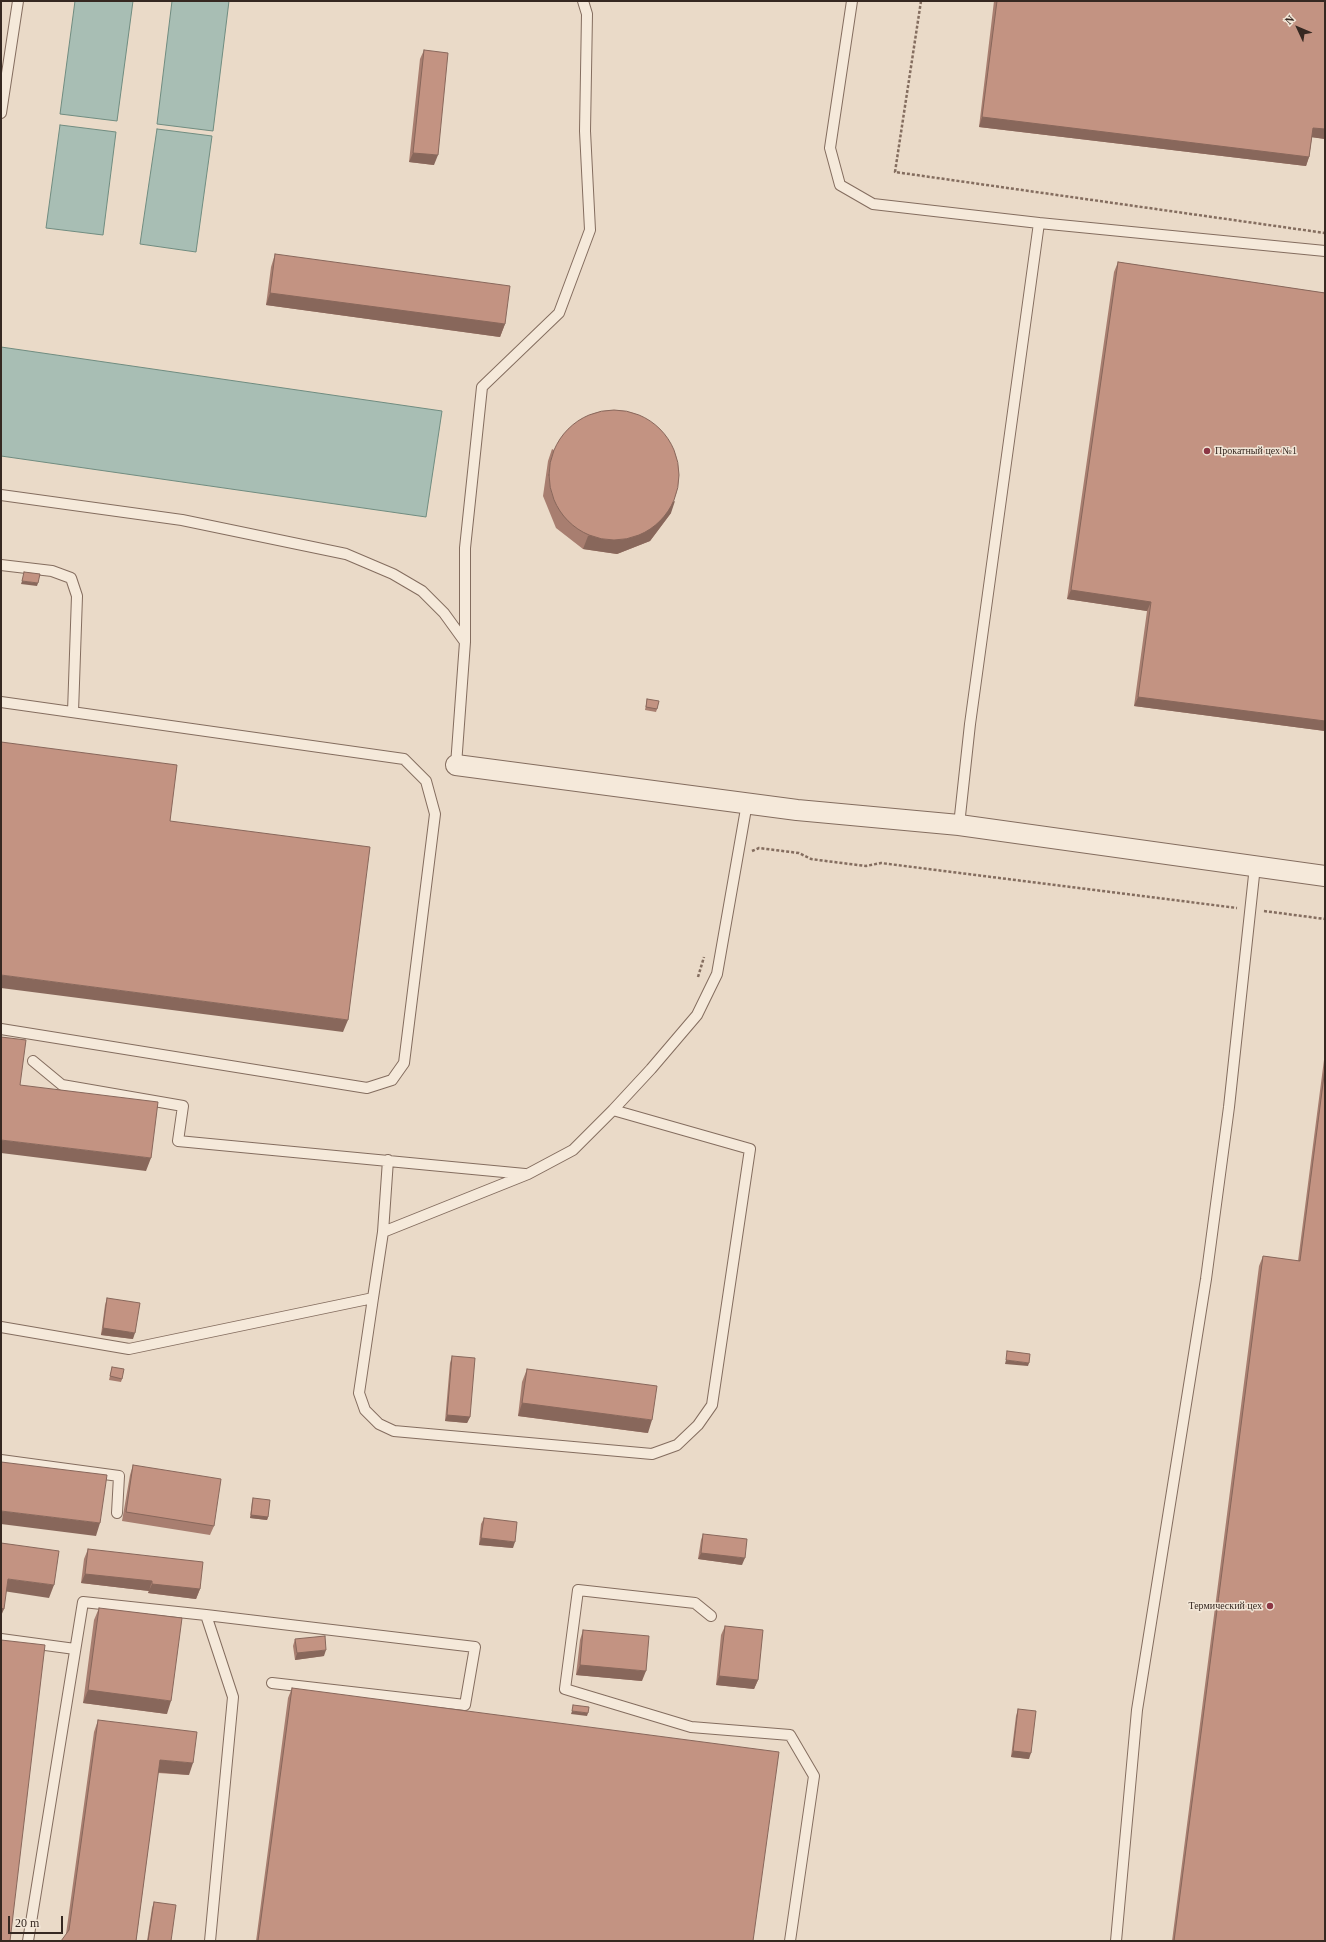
<!DOCTYPE html>
<html>
<head>
<meta charset="utf-8">
<style>
  body { margin:0 }
  #map { position:relative; width:1326px; height:1942px; overflow:hidden; background:#eadac8; font-family:"Times New Roman",serif }
  canvas { display:block }
  .frame { position:absolute; inset:0; border:2px solid #362821; pointer-events:none }
  .north { position:absolute; left:1278px; top:8px; width:40px; height:40px; -webkit-text-stroke:3px #f2e6d7; paint-order:stroke; rotate:314deg; font-size:11px; font-weight:700; line-height:16px; text-align:center; color:#362821 }
  .north::after { content:''; display:block; margin:auto; width:14px; height:18px; background:#362821; clip-path:polygon(50% 0,100% 100%,50% 72%,0 100%) }
  .scale { position:absolute; left:8px; top:1916px; width:55px; height:18px; box-sizing:border-box; border:2px solid #362821; border-top:0; padding-left:5px; font-size:12px; line-height:14px; white-space:nowrap; color:#362821; -webkit-text-stroke:3px #f2e6d7; paint-order:stroke }
</style>
</head>
<body>
<div id="map">
<canvas width="1326" height="1942"></canvas>
<div class="frame"></div>
<div class="north">N</div>
<div class="scale">20 m</div>
</div>
<script>
const ctx = document.querySelector('canvas').getContext('2d');
ctx.lineJoin = 'round';
function paint(path, color) { ctx.fillStyle = color; ctx.fill(path, 'evenodd'); }
const shape = rows => new Path2D(rows.map(r => 'M' + r).join(''));
function stroke(path, color, width, dash) { ctx.strokeStyle = color; ctx.lineWidth = width; ctx.lineCap = dash ? 'butt' : 'round'; ctx.setLineDash(dash || []); ctx.stroke(path); }
function write(font, color, halo, rows, align = 'center') {
  ctx.font = font + ' "Times New Roman",serif'; ctx.lineWidth = 3; ctx.setLineDash([]); ctx.textBaseline = 'middle'; ctx.strokeStyle = halo; ctx.fillStyle = color; for (const [text, x, y, turn = 0] of rows) {
    ctx.save(); ctx.translate(x, y); ctx.rotate((+turn || 0) * Math.PI / 180); ctx.textAlign = isNaN(turn) ? turn : align; if (halo) ctx.strokeText(text, 0, 0); ctx.fillText(text, 0, 0); ctx.restore();
  }
}
const water = shape([
  [75,1,133,1,117,121,60,114,75,1],
  [172,1,229,1,213,131,157,124,172,1],
  [60,125,116,132,103,235,46,228,60,125],
  [157,129,212,136,196,252,140,244,157,129],
  [1,347,442,411,426,517,1,456,1,347]
]);
paint(water, '#a8beb4');
stroke(water, '#708c80', 1);
const service = shape([
  [852,1,830,148,840,185,873,204,1039,223,970,724,959,825],
  [1,113,18,1],
  [1039,223,1325,251],
  [1,495,182,520,346,554,393,574,422,591,444,613,465,642,456,765],
  [1,565,52,571,71,578,77,596,73,712],
  [465,642,465,548,482,387,559,313,590,230,585,131,587,14,583,1],
  [1,702,404,759,426,781,435,814,404,1063,392,1080,367,1088,1,1029],
  [33,1061,62,1085,183,1106,178,1141,525,1174],
  [383,1232,388,1160],
  [373,1298,359,1393,365,1410,379,1424,394,1431,652,1454,677,1445,698,1425,712,1405,750,1149,613,1110],
  [1,1327,129,1349,373,1298,383,1232,528,1174,573,1150,613,1110,651,1069,697,1015,717,974,747,803],
  [1,1460,119,1476,117,1513],
  [206,1615,475,1647,465,1705,272,1683],
  [711,1616,695,1603,578,1590,565,1689,691,1727,790,1735,814,1776,790,1941],
  [1,1639,75,1649],
  [28,1941,83,1602,206,1615,233,1697,210,1941],
  [1116,1941,1137,1710,1206,1279,1229,1107,1255,866]
]);
const minor = shape([
  [456,765,797,810,959,825,1325,876]
]);
stroke(service, '#846d5f', 12);
stroke(minor, '#846d5f', 22);
stroke(shape([
  [921,1,895,172,1325,233],
  [752,851,759,848,799,853,811,859,826,861,866,866,881,863,1237,908],
  [1264,911,1325,919],
  [698,977,704,957]
]), '#846d5f', 2.5, [3, 2]);
stroke(service, '#f5e9da', 10);
stroke(minor, '#f5e9da', 20);
paint(shape([
  [994,1,1325,1,1325,139,1312,137,1309,157,1306,166,979,127],
  [424,50,434,165,409,162,420,59],
  [275,254,505,324,500,337,266,305,271,267],
  [1118,262,1325,293,1325,731,1134,706,1147,611,1067,599,1114,272],
  [552,449,671,513,650,541,617,554,583,549,556,528,543,496,548,461],
  [647,699,657,709,656,712,645,710],
  [1325,1052,1325,1941,1172,1941,1259,1266,1263,1256,1298,1261],
  [107,1298,133,1339,101,1335,105,1305],
  [452,1356,470,1417,467,1423,445,1421,450,1363],
  [112,1367,122,1379,121,1382,109,1380],
  [527,1369,648,1433,518,1416,522,1382],
  [133,1465,214,1526,210,1535,122,1521,130,1475],
  [253,1498,268,1517,267,1520,250,1518,252,1501],
  [484,1518,513,1548,479,1545,481,1524],
  [703,1534,742,1565,698,1559,701,1540],
  [88,1549,200,1589,196,1599,148,1593,149,1591,81,1583,84,1559],
  [99,1608,167,1714,83,1703,94,1620],
  [725,1626,758,1680,754,1689,716,1685,721,1635],
  [583,1630,642,1681,576,1675,580,1640],
  [295,1639,324,1656,295,1660,293,1646],
  [292,1688,753,1941,256,1941,288,1698],
  [1018,1709,1029,1759,1011,1757,1016,1716],
  [98,1720,189,1775,158,1773,136,1941,66,1934,94,1732],
  [154,1902,171,1941,147,1941,152,1908]
]), '#a87e70');
paint(shape([
  [982,117,1309,157,1306,166,979,127],
  [1313,128,1325,129,1325,139,1310,137],
  [413,153,438,155,434,165,409,162],
  [270,293,505,324,500,337,266,305],
  [675,501,671,513,650,541,617,554,583,549,588,536],
  [22,581,38,583,37,586,21,584],
  [1071,590,1151,602,1147,611,1067,599],
  [1138,697,1325,721,1325,731,1134,706],
  [1,975,348,1020,343,1032,1,988],
  [1,1140,151,1158,146,1171,1,1153],
  [103,1328,135,1333,133,1339,101,1335],
  [1006,1360,1029,1363,1028,1366,1005,1364],
  [522,1403,652,1420,648,1433,518,1416],
  [447,1415,470,1417,467,1423,445,1421],
  [1,1511,100,1523,96,1536,1,1524],
  [251,1515,268,1517,267,1520,250,1518],
  [481,1538,515,1542,513,1548,479,1545],
  [701,1553,745,1558,742,1565,698,1559],
  [85,1574,152,1581,149,1591,81,1583],
  [8,1579,54,1585,49,1598,3,1591],
  [152,1584,200,1589,196,1599,148,1593],
  [1,1608,4,1609,1,1616],
  [326,1650,324,1656,295,1660,297,1653],
  [580,1665,646,1671,642,1681,576,1675],
  [719,1676,758,1680,754,1689,716,1685],
  [88,1690,171,1701,167,1714,83,1703],
  [572,1711,588,1713,587,1716,571,1714],
  [1013,1751,1031,1753,1029,1759,1011,1757],
  [160,1760,193,1763,189,1775,155,1772]
]), '#88675b');
const building = shape([
  [997,1,1325,1,1325,129,1313,128,1309,157,982,117,997,1],
  [424,50,448,53,438,155,413,153,424,50],
  [275,254,510,286,505,324,270,293,275,254],
  [1118,262,1325,293,1325,721,1138,697,1151,602,1071,590,1118,262],
  '549 475a65 65 0 1 1 130 0a65 65 0 1 1-130 0Z',
  [24,572,40,574,38,583,22,581,24,572],
  [647,699,659,701,657,709,646,707,647,699],
  [1,742,177,765,170,821,370,847,348,1020,1,975,1,742],
  [1,1037,26,1040,20,1085,158,1102,151,1158,1,1140,1,1037],
  [1325,1068,1325,1941,1174,1941,1263,1256,1300,1261,1325,1068],
  [107,1298,140,1303,135,1333,103,1328,107,1298],
  [1007,1351,1030,1354,1029,1363,1006,1360,1007,1351],
  [452,1356,475,1358,470,1417,447,1415,452,1356],
  [112,1367,124,1369,122,1379,110,1376,112,1367],
  [527,1369,657,1386,652,1420,522,1403,527,1369],
  [1,1462,107,1475,100,1523,1,1511,1,1462],
  [133,1465,221,1479,214,1526,126,1512,133,1465],
  [253,1498,270,1500,268,1517,251,1515,253,1498],
  [484,1518,517,1522,515,1542,481,1538,484,1518],
  [703,1534,747,1539,745,1558,701,1553,703,1534],
  [1,1543,59,1551,54,1585,8,1579,4,1609,1,1608,1,1543],
  [88,1549,203,1562,200,1589,152,1584,152,1581,85,1574,88,1549],
  [99,1608,182,1618,171,1701,88,1690,99,1608],
  [725,1626,763,1630,758,1680,719,1676,725,1626],
  [583,1630,649,1636,646,1671,580,1665,583,1630],
  [325,1636,326,1650,297,1653,295,1639,325,1636],
  [1,1640,45,1645,10,1941,1,1941,1,1640],
  [292,1688,779,1752,753,1941,258,1941,292,1688],
  [573,1705,589,1707,588,1713,572,1711,573,1705],
  [1018,1709,1036,1711,1031,1753,1013,1751,1018,1709],
  [98,1720,197,1732,193,1763,160,1760,136,1941,61,1941,69,1930,98,1720],
  [154,1902,176,1905,171,1941,148,1941,154,1902]
]);
paint(building, '#c39382');
stroke(building, '#88675b', 1);
for (const [x, y, r, color] of [
  [1207,451,4,"#8c3644"],
  [1270,1606,4,"#8c3644"]
]) { const dot = new Path2D(); dot.arc(x, y, r, 0, 2 * Math.PI); ctx.fillStyle = color; ctx.fill(dot); stroke(dot, '#f2e6d7', 1.5); }
write('10px', '#362821', '#f2e6d7', [
  ["Прокатный цех №1",1215,451],
  ["Термический цех",1262,1606,"right"]
], 'left');
</script>
</body>
</html>
